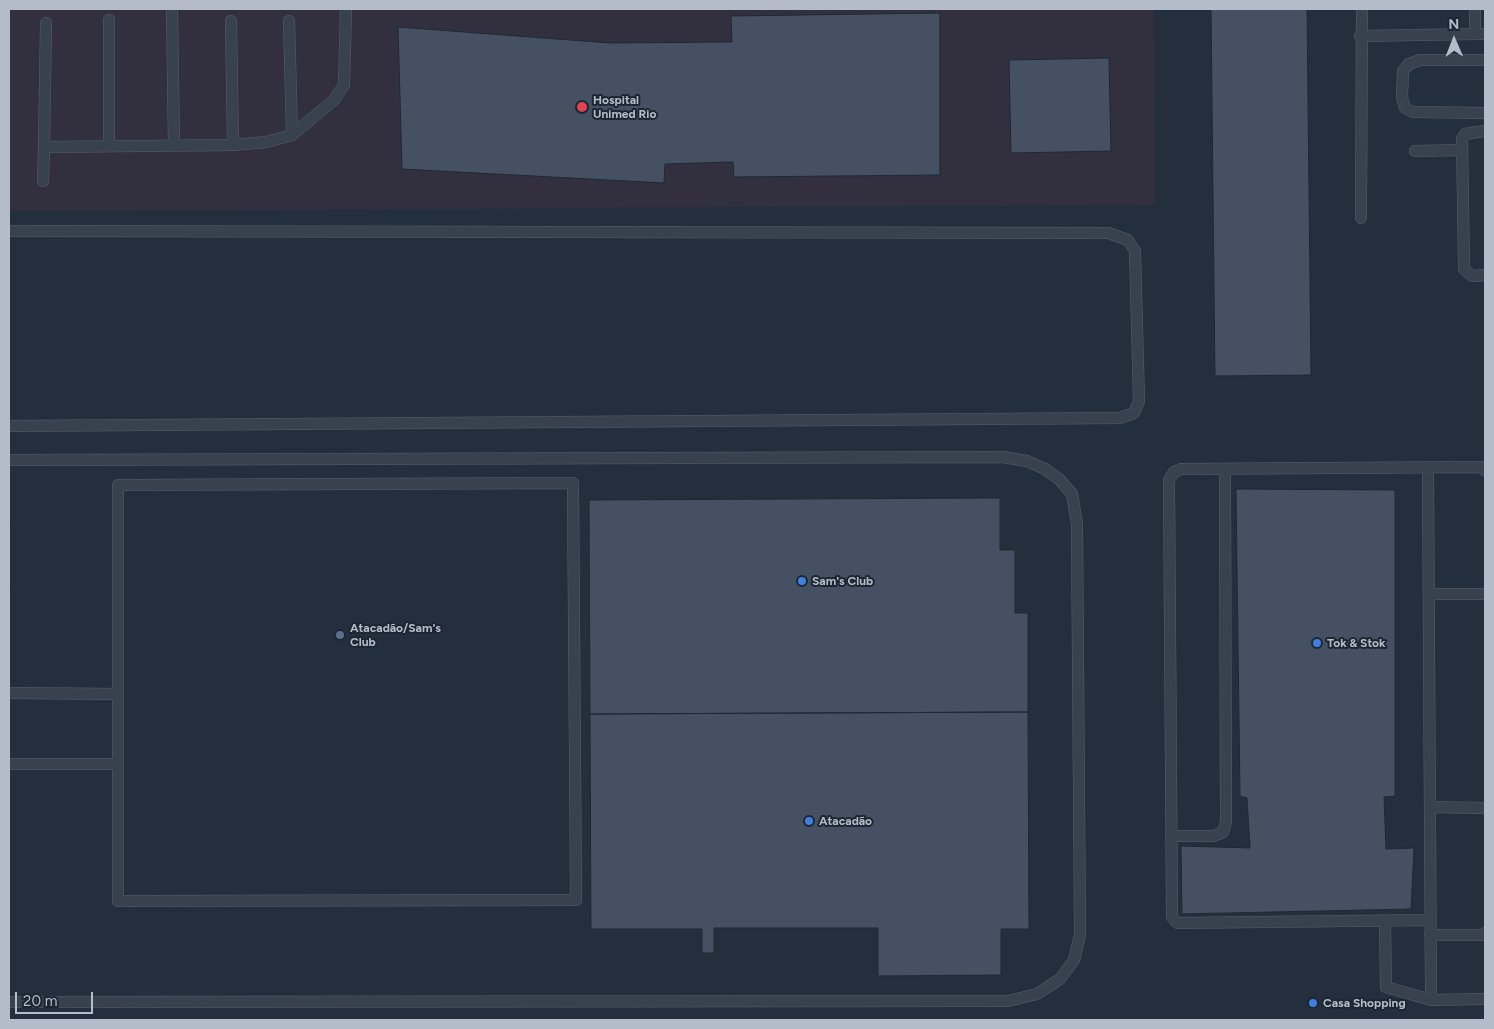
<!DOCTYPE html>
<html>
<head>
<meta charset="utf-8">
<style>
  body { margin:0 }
  #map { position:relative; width:1494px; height:1029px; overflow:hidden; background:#242f3e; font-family:Figtree,sans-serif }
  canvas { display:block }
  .frame { position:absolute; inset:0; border:10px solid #b4bcc9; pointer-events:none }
  .north { position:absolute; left:1429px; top:15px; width:50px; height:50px; -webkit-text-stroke:4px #1d2633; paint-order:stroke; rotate:359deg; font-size:14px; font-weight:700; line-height:20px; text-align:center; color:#b4bcc9 }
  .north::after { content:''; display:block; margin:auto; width:18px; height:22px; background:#b4bcc9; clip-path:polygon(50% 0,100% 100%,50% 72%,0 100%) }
  .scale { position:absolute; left:15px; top:992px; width:78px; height:22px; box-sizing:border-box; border:2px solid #b4bcc9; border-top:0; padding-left:6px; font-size:15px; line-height:18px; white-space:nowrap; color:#b4bcc9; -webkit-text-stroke:4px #1d2633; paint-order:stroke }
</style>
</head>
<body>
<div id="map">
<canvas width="1494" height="1029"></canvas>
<div class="frame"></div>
<div class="north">N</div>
<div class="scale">20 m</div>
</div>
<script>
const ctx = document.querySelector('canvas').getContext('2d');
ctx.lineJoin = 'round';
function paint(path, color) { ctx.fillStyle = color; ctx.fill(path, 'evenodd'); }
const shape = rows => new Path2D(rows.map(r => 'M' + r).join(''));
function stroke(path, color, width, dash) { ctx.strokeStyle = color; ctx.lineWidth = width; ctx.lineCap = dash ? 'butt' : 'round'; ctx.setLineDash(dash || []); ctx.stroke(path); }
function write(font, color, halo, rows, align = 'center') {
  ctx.font = font + ' Figtree,sans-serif'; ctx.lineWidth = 4; ctx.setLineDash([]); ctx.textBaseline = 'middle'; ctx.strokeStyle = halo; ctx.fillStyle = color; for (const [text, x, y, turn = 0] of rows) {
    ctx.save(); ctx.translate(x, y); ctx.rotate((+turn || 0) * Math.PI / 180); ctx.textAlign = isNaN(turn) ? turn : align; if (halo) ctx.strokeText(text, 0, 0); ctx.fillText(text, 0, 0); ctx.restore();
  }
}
paint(shape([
  [9,9,1154,9,1155,205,9,211]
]), '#32303f');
const building = shape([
  [1211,9,1307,9,1311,375,1215,376,1211,9],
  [940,13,940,175,734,177,733,162,665,164,664,183,402,169,398,27,610,43,732,42,731,16,940,13],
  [1109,58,1111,151,1011,153,1009,60,1109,58],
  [1236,489,1395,490,1395,796,1384,797,1386,849,1414,848,1411,909,1182,914,1181,846,1250,848,1247,798,1240,796,1236,489],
  [1000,498,1000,550,1015,550,1015,613,1028,613,1028,712,590,714,589,500,1000,498],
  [9,525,10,525,10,587,9,587,9,525],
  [1028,712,1029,929,1001,929,1001,975,878,976,878,928,714,928,714,953,702,953,702,929,591,929,590,714,1028,712]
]);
paint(building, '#455162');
stroke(building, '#1f2835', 1);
const service = shape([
  [172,9,174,145],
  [1475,9,1475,34,1485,34],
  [231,21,233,145],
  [289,21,292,135],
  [1360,36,1475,34],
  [1485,60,1420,60,1409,64,1403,71,1402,97,1405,108,1413,112,1485,113],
  [1485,131,1465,134,1462,139,1464,269,1472,276,1485,275],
  [109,146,109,20],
  [44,147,46,23],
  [1415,151,1462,150],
  [43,181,44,147,233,145,266,142,292,135,334,100,344,85,346,9],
  [1361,218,1362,9],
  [9,231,1108,233,1128,240,1135,251,1139,401,1134,413,1119,418,9,426],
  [9,460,1003,457,1027,461,1045,469,1059,479,1072,494,1077,524,1080,935,1074,960,1060,979,1037,994,1008,1001,9,1002],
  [1428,468,1431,1000],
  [573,483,576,900,118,901,118,485,573,483],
  [1430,594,1485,594],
  [9,693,118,694],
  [9,764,118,764],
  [1430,807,1485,808],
  [1171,836,1214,836,1223,832,1226,822,1225,469],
  [1430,920,1177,923,1172,917,1169,480,1174,472,1181,469,1480,467,1485,470],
  [1385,921,1386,987,1431,1000,1485,999],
  [1430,935,1482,935,1485,933]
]);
stroke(service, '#565f6c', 12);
stroke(service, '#38414e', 11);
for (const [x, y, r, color] of [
  [582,107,6,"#e0444e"],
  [802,581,5,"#3f7fe0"],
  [340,635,5,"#5c6f8a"],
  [1317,643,5,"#3f7fe0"],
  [809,821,5,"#3f7fe0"],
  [1313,1003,5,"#3f7fe0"]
]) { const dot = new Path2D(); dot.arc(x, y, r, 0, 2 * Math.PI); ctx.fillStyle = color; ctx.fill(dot); stroke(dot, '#1d2633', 2); }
write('bold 12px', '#b4bcc9', '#1d2633', [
  ["Hospital",593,100],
  ["Unimed Rio",593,114],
  ["Sam's Club",812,581],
  ["Atacadão/Sam's",350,628],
  ["Club",350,642],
  ["Tok & Stok",1327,643],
  ["Atacadão",819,821],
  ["Casa Shopping",1323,1003]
], 'left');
</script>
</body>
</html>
